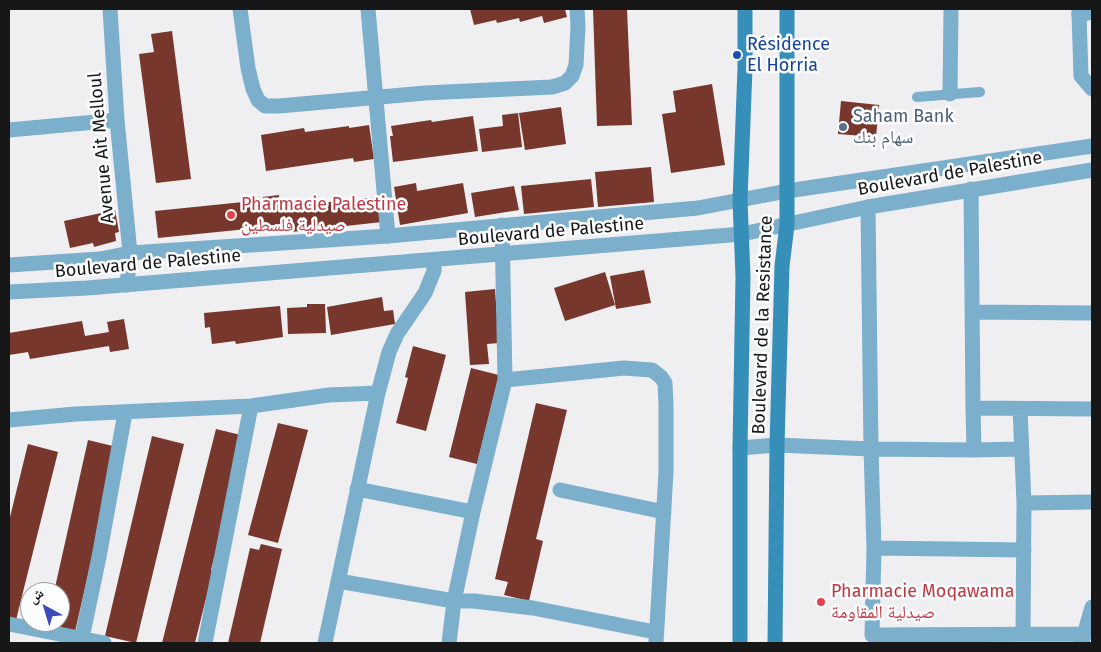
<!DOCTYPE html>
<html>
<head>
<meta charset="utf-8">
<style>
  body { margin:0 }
  #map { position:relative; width:1101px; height:652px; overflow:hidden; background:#efeff2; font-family:"Fira Sans","Noto Naskh Arabic",sans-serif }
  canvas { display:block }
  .frame { position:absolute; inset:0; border:10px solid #171718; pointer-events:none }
  .north { position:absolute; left:20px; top:582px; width:50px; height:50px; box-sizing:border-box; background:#fcfdff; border:1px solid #a0a1a3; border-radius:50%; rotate:321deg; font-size:14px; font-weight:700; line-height:20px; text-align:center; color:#171718 }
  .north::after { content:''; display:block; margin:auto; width:18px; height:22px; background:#3c49bc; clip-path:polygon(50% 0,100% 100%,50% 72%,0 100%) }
</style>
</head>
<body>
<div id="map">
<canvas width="1101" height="652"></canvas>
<div class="frame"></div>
<div class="north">ش</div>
</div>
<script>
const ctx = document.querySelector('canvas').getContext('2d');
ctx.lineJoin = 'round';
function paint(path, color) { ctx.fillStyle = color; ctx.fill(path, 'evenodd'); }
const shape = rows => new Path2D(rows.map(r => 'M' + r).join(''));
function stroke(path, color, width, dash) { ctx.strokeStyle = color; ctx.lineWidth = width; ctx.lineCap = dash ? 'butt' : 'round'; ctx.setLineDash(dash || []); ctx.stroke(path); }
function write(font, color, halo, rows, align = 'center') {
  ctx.font = font + ' "Fira Sans","Noto Naskh Arabic",sans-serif'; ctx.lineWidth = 5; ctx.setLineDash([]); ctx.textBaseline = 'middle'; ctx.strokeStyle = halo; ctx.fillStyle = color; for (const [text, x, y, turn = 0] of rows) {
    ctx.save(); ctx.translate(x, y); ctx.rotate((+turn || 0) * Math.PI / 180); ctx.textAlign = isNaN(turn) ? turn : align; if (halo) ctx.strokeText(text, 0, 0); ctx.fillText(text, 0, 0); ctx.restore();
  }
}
paint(shape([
  [470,9,565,9,567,17,544,23,542,16,520,22,519,18,497,23,496,20,474,25],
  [593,9,627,9,632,125,597,126],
  [172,31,191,179,156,183,139,54,154,52,151,34],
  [712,84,725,165,671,173,662,114,676,112,673,91],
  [841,101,879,105,876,137,838,134],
  [561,107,566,144,525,150,519,113],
  [518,113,522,147,482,152,479,129,503,126,502,115],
  [473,116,478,151,393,162,390,136,393,136,391,126,431,120,432,122],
  [369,125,374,159,354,162,353,158,266,171,261,135,304,128,305,132,349,126,349,128],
  [651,167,654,202,598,207,595,172],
  [591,179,594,207,524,214,521,186],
  [416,183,417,191,463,183,468,213,400,225,394,187],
  [514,186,519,210,475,217,471,193],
  [279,195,280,207,380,197,382,222,282,233,282,228,257,230,257,228,158,238,155,211,263,200,263,197],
  [115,210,119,232,115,233,116,241,94,247,93,243,70,248,64,221],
  [644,270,651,303,616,309,610,276],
  [605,272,615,305,565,321,554,288],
  [495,289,499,343,487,344,489,364,470,365,465,292],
  [382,297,384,311,393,310,395,324,331,335,327,307],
  [307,304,325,304,326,333,288,334,287,308,307,307],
  [280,306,283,337,236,344,235,341,212,344,210,327,205,328,204,313],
  [124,319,129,349,110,352,109,346,30,359,28,352,9,355,9,333,82,321,85,336,109,332,107,322],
  [413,346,446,355,426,431,396,423,408,378,405,377],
  [471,368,499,375,477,464,449,457],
  [536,403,567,410,536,539,543,541,529,601,504,595,508,582,495,579],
  [278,423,308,430,278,543,248,535],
  [216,429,245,436,211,570,213,570,195,643,162,643],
  [152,436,184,444,136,643,105,636],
  [88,440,117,447,75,632,46,625,47,622,60,622,60,592,54,592],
  [28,444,58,452,16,620,9,618,9,521],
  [261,544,282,549,260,643,228,643,250,548,259,550]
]), '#78372d');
stroke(shape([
  [917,97,980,92]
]), '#7bafcc', 10);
stroke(shape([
  [1079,15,1081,76,1092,89]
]), '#7bafcc', 15);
stroke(shape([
  [110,9,117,120,130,253,127,285],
  [240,9,248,68,253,89,258,100,265,106,279,106,425,93,552,87,565,83,572,76,576,65,578,26,577,9],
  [368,9,388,236],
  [1079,9,1079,15,1092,12],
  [950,94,951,9],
  [9,130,117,120],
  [971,189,973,408],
  [868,207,871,449,874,548,872,635,1084,634],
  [972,312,1092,313],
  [505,380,624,368,652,370,661,377,665,383,666,405,666,472,656,643],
  [1020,409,1024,503,1092,502],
  [9,420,76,414,251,406,329,395,378,393],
  [740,448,777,445,871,449,974,450,973,408,1092,409],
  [974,450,1021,449],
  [357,489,473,512],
  [560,490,664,512],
  [874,548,1024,550],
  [338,581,454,601,474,601,533,608,655,632],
  [9,624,104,643],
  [1023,635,1024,503],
  [1082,642,1092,607],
  [81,643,99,557,125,413],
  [205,643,251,406],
  [325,643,378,393,389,352,397,334,425,293,434,271,434,260],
  [449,643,454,601,473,512,505,380,502,225]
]), '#7bafcc', 15);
stroke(shape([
  [9,265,100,259,130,253,388,236,698,208,787,191,1092,146],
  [9,292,87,288,742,234,868,207,1092,170]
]), '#7bafcc', 15);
stroke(shape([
  [740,643,740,448,743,277,740,200,745,68,745,9],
  [775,643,777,445,782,266,787,225,787,9]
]), '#358fb8', 15);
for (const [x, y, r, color] of [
  [737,55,5,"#1a4fb4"],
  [843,127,5,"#5c6f8a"],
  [231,215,5,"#e0444e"],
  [821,602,5,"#e0444e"]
]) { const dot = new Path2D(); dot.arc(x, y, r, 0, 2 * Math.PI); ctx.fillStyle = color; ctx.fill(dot); stroke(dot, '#fcfdff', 2); }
write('18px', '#164399', '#fcfdff', [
  ["Résidence",747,45],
  ["El Horria",747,66]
], 'left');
write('18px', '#4e5e75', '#fcfdff', [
  ["Saham Bank",853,117],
  ["سهام بنك",853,138]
], 'left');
write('18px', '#171718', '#fcfdff', [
  ["Avenue Ait Melloul",102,148,-95],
  ["Boulevard de Palestine",950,174,-10],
  ["Boulevard de Palestine",551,232,-5],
  ["Boulevard de Palestine",148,264,-5],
  ["Boulevard de la Resistance",763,325,-88]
]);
write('18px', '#be3a42', '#fcfdff', [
  ["Pharmacie Palestine",241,205],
  ["صيدلية فلسطين",241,226],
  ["Pharmacie Moqawama",831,592],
  ["صيدلية المقاومة",831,613]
], 'left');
</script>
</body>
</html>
